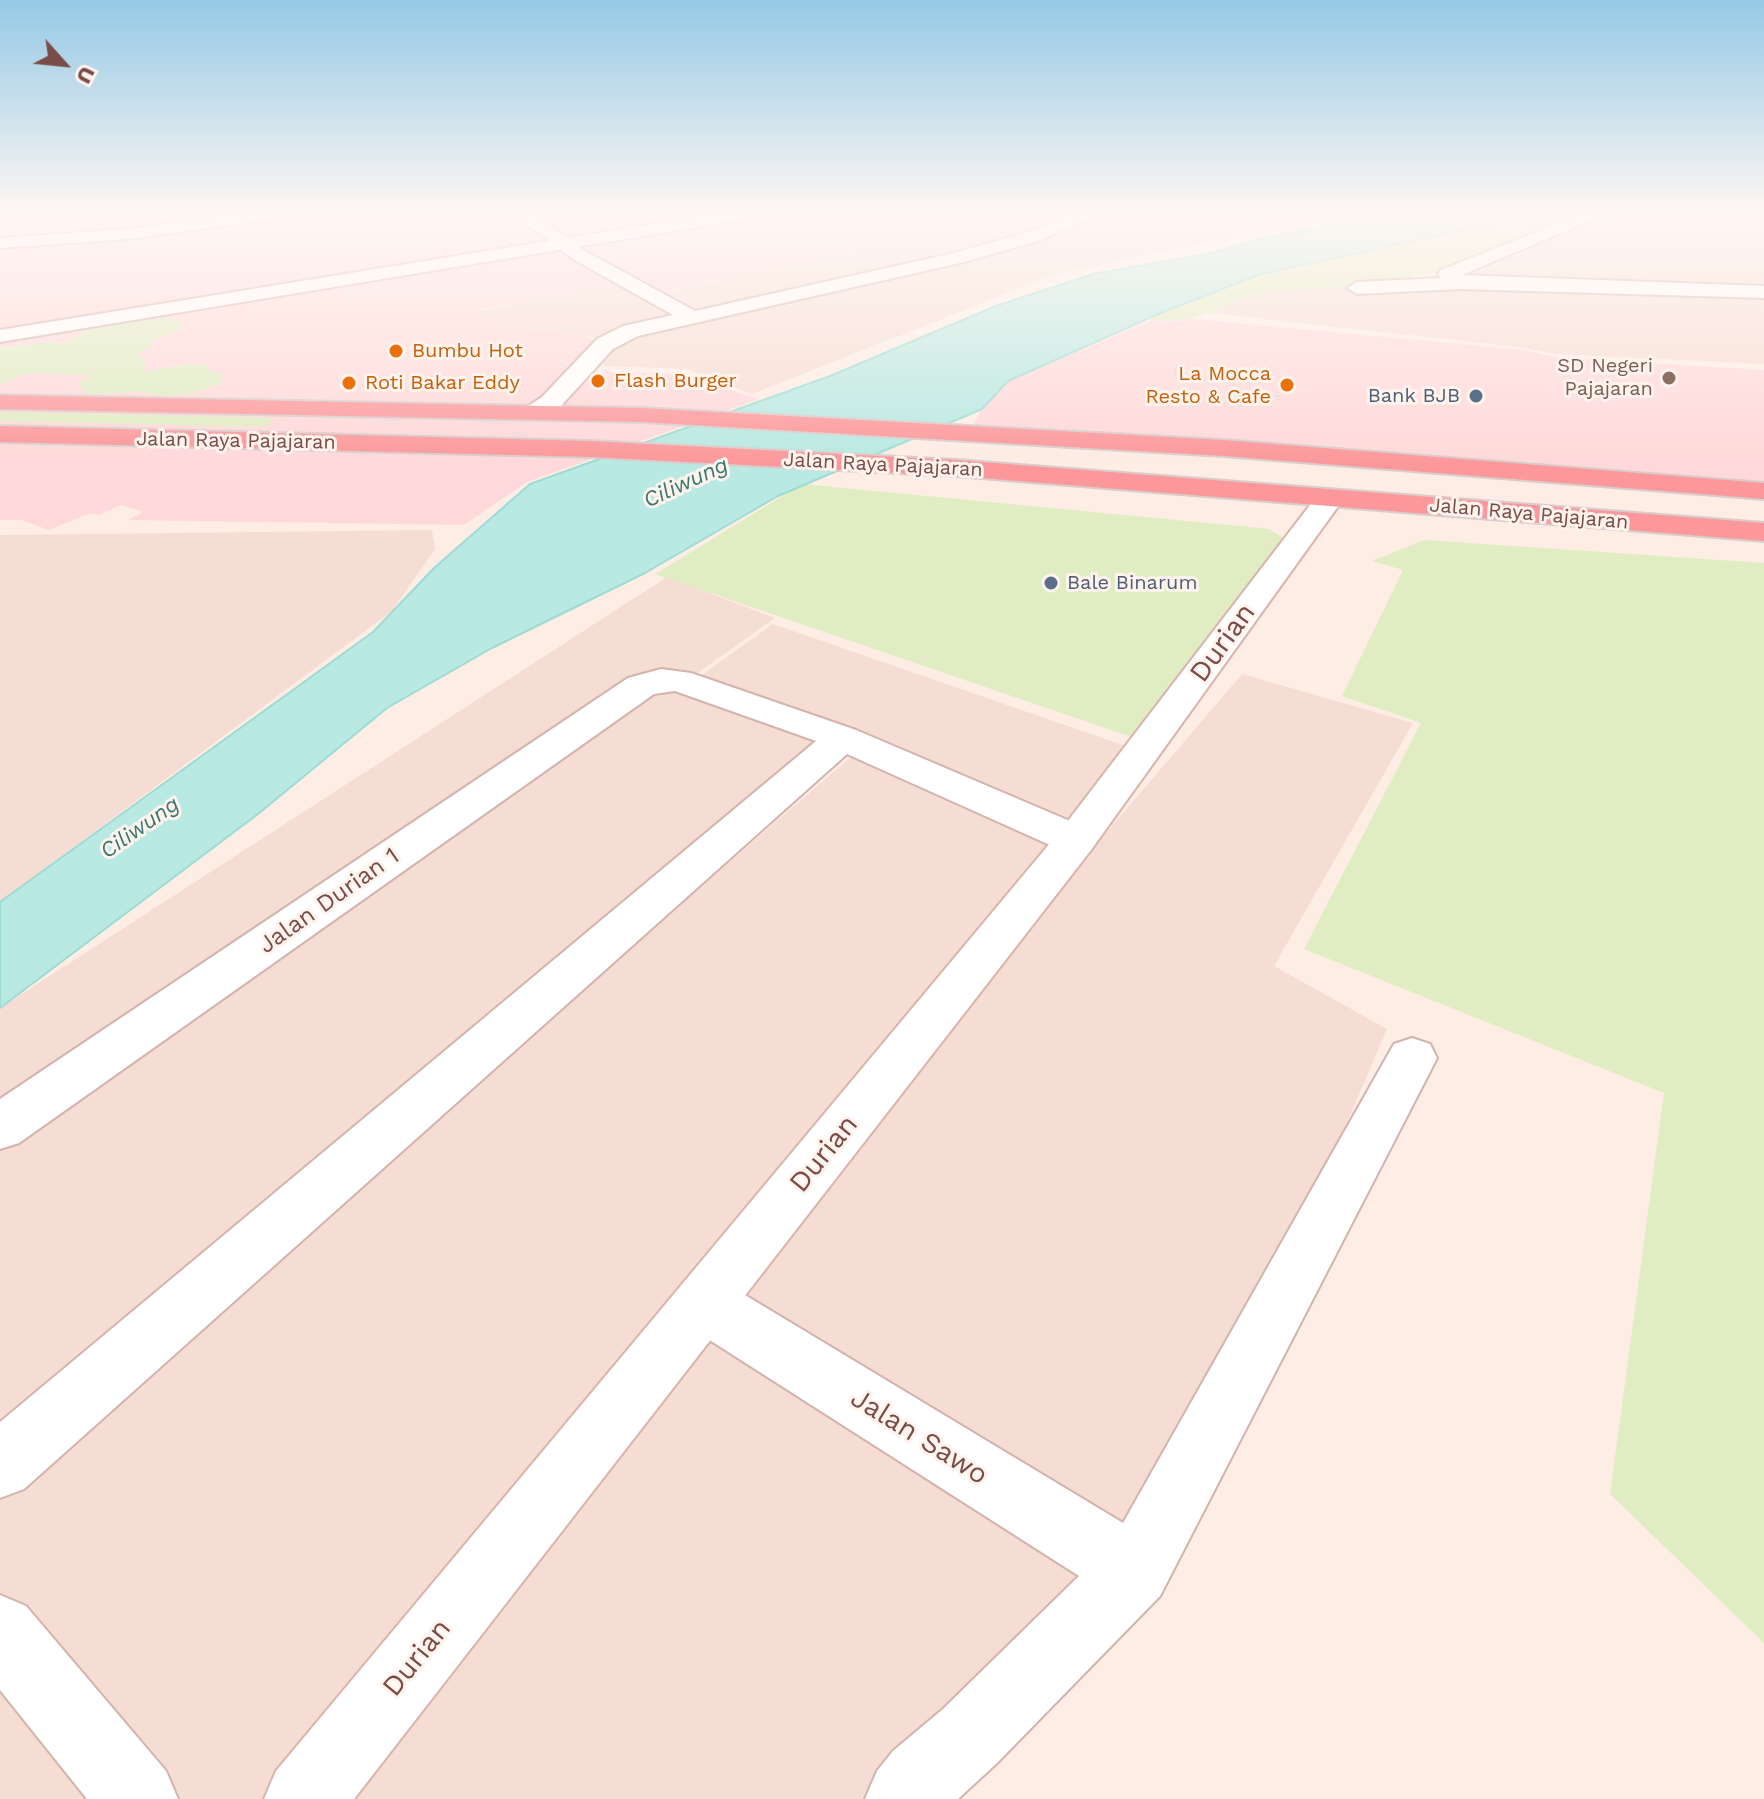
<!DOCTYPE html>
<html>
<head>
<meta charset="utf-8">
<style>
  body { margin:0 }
  #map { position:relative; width:1764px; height:1799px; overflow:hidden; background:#feede5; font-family:"Work Sans",sans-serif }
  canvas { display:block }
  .north { position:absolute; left:24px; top:24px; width:80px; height:80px; -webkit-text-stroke:6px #fff3ed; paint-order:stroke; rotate:117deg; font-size:22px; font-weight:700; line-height:32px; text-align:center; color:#794c48 }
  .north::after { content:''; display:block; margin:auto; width:28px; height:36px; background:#794c48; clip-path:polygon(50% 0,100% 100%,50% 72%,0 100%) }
</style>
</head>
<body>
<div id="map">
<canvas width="1764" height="1799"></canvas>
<div class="north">U</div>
</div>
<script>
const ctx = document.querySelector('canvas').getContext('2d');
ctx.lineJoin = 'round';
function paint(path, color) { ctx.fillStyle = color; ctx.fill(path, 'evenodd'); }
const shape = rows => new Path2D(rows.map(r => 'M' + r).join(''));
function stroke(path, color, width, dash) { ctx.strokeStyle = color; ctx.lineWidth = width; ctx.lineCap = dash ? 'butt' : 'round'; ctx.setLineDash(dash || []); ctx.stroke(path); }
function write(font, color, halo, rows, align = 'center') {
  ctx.font = font + ' "Work Sans",sans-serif'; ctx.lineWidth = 6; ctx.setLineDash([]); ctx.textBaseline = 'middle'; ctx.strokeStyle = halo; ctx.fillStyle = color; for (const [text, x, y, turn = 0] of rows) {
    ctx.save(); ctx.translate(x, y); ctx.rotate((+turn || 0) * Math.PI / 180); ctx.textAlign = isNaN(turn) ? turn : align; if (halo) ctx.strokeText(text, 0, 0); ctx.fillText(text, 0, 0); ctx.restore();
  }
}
paint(shape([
  [986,212,1395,212,1239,236,1053,275,752,394,687,369,603,366,602,337,453,332,429,320,631,282,658,294,880,246,958,226],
  [1602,212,1764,212,1764,364,1554,354,1518,347,1210,313,1258,291,1458,283,1448,274],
  [432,530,435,549,392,611,0,902,0,535],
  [667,577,775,618,688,680,696,679,773,624,1143,752,285,1799,0,1799,0,1490,865,745,839,734,0,1462,0,1008],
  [1242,674,1413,723,1274,966,1387,1029,1161,1556,926,1799,296,1799,704,1303]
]), '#f6ddd3');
paint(shape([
  [0,212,984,212,957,226,879,246,658,293,633,282,476,310,483,320,502,327,581,335,596,341,587,371,682,374,758,399,527,482,464,525,128,520,143,512,121,505,99,515,90,513,49,530,21,520,0,520],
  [1161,316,1525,350,1555,357,1764,370,1764,492,970,432,982,409,1008,381]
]), '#ffd9d9');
paint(shape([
  [1548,212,1604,212,1452,271,1414,275,1403,284,1269,291,1197,317,1170,322,1147,319,1261,274],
  [158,317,180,321,181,329,150,342,152,346,137,354,146,361,144,372,188,364,206,365,210,371,223,375,220,384,194,393,163,396,141,392,87,394,78,384,91,375,26,373,0,385,0,348,51,342,68,345,68,340,82,334,82,330,98,320],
  [0,412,275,418,265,427,0,421],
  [802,484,1270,529,1291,543,1143,741,655,574],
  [1424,540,1764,563,1764,1643,1610,1494,1664,1093,1304,949,1421,723,1342,696,1403,570,1372,561]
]), '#e0edc2');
const water = shape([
  [1395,212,1548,212,1261,274,1163,312,1008,381,982,409,778,496,645,573,492,648,387,708,258,814,0,1008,0,902,373,632,434,568,530,484,830,376,996,306,1093,274,1207,254,1263,238,1395,212]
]);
paint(water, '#b8e9e2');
stroke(water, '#9edcd3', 2);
const street = shape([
  [250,212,297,212,289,217,128,239,0,248,0,238,128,229,250,212],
  [511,212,530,212,585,251,695,311,954,253,1029,232,1079,212,1102,212,1041,240,964,262,638,336,613,349,560,407,536,419,527,417,524,412,527,407,542,397,597,339,623,326,673,315,573,259,511,212],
  [1257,212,1274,212,1275,214,1267,219,1257,212],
  [1587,212,1610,212,1462,275,1764,286,1764,298,1460,289,1357,294,1347,288,1357,282,1441,278,1438,274,1441,270,1587,212],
  [661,669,691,673,856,730,1091,830,1097,840,1091,850,1076,854,1061,850,847,754,24,1489,0,1498,0,1422,816,741,675,691,654,694,19,1143,0,1149,0,1099,628,678,661,669],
  [1412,1038,1430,1044,1437,1058,1160,1596,997,1763,958,1799,865,1799,877,1771,893,1751,943,1709,1079,1576,683,1323,674,1303,683,1283,704,1274,725,1283,1123,1523,1394,1044,1412,1038],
  [0,1595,26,1606,166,1771,178,1799,87,1799,0,1690,0,1595]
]);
const secondary = shape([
  [727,212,767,212,759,217,0,342,0,330,727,212],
  [1330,490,1340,492,1344,498,1091,850,354,1799,264,1799,276,1771,1061,830,1320,492,1330,490]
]);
const highway = shape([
  [0,395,642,408,1224,440,1764,483,1764,499,1224,456,642,422,0,409,0,395],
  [0,426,591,441,956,460,1764,523,1764,541,956,476,591,457,0,442,0,426]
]);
stroke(street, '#d3b3ad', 4);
stroke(secondary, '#d9b3ac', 4);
stroke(highway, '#d9cdcc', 4);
paint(street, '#fff');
paint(secondary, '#fff');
paint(highway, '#fc989b');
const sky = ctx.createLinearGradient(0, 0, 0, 464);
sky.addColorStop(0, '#95c9e6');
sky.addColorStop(0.46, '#fff7f3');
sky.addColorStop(1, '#fff7f300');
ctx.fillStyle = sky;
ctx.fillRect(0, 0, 1764, 464);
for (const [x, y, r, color] of [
  [396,351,8,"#e8710a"],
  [1669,378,8,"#8d6e63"],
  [598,381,8,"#e8710a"],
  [349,383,8,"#e8710a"],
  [1287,385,8,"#e8710a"],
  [1476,396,8,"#5c6f8a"],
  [1051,583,8,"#5c6f8a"]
]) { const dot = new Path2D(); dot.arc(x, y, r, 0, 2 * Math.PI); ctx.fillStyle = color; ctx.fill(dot); stroke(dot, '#fff3ed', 3); }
write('20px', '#c56008', '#fff3ed', [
  ["Bumbu Hot",412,351],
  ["La Mocca",1271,374,"right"],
  ["Resto & Cafe",1271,397,"right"],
  ["Flash Burger",614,381],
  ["Roti Bakar Eddy",365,383]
], 'left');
write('20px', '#785e54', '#fff3ed', [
  ["SD Negeri",1653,366],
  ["Pajajaran",1653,389]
], 'right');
write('20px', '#4e5e75', '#fff3ed', [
  ["Bank BJB",1460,396],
  ["Bale Binarum",1067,583,"left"]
], 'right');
write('20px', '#794c48', '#fff3ed', [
  ["Jalan Raya Pajajaran",236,441,1],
  ["Jalan Raya Pajajaran",883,465,3],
  ["Jalan Raya Pajajaran",1529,514,5]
]);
write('italic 22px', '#387870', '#fff3ed', [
  ["Ciliwung",686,483,-25],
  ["Ciliwung",140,828,-35]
]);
write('24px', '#794c48', '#fff3ed', [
  ["Jalan Durian 1",329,901,-35]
]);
write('28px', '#794c48', '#fff3ed', [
  ["Durian",1223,643,-54],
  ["Durian",824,1154,-51],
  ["Jalan Sawo",919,1437,32],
  ["Durian",417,1658,-51]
]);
</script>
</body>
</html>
